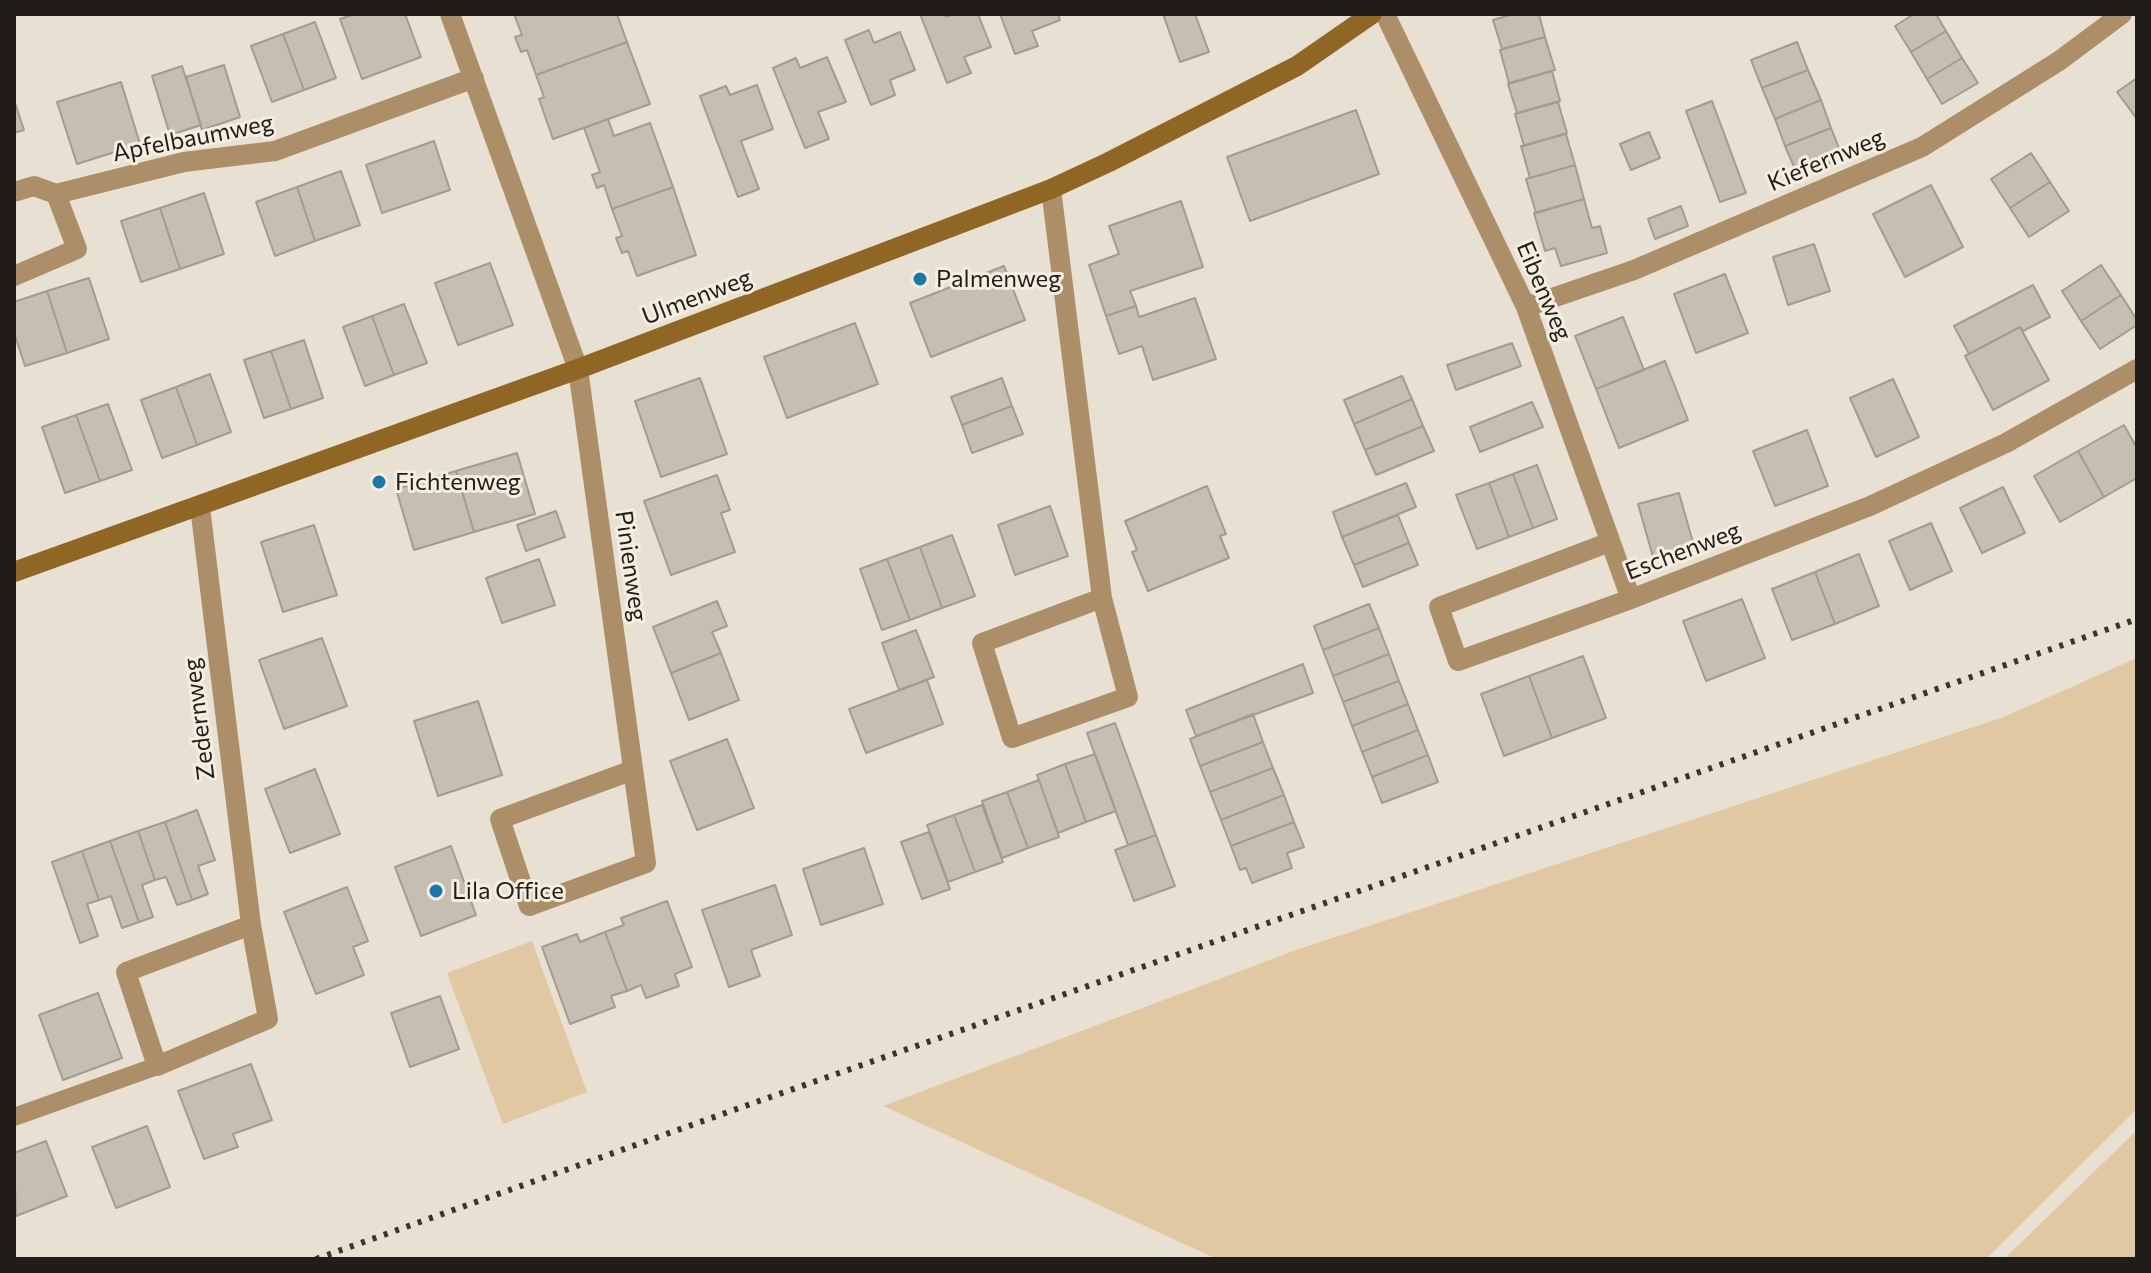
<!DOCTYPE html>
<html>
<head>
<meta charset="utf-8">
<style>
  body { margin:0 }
  #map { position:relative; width:2151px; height:1273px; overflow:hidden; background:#e9e0d4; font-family:Commissioner,sans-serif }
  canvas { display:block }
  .frame { position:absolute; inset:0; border:16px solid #201d18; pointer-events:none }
</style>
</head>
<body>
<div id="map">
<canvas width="2151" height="1273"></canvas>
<div class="frame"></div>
</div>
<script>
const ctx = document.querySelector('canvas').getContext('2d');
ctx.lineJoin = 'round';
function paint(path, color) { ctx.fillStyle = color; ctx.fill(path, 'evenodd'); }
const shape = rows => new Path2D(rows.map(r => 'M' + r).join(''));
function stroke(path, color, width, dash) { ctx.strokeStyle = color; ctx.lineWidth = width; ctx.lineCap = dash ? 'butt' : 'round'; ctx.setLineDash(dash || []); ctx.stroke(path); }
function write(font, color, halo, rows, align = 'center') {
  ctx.font = font + ' Commissioner,sans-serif'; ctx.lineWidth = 6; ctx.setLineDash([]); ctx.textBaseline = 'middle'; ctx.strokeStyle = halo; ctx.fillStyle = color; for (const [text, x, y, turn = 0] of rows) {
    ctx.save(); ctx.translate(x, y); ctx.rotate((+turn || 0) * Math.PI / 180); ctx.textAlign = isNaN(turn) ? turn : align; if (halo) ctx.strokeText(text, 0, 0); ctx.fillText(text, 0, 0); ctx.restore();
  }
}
paint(shape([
  [2137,658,2137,1109,1986,1259,1217,1259,883,1106,1296,950,2004,717],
  [532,941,587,1092,503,1124,447,973],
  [2137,1130,2137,1259,2004,1259]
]), '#e2c7a3');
const building = shape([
  [355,14,405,14,421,57,362,79,340,19,355,14],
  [514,14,617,14,627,42,536,75,527,50,521,52,515,37,522,35,514,14],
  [920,14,945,14,946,17,954,14,978,14,991,47,964,57,971,73,947,83,920,14],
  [1000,14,1058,14,1060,20,1032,31,1038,46,1015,54,1000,14],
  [1163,14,1195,14,1209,52,1180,62,1163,14],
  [1513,14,1539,14,1545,37,1502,49,1493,20,1513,14],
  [1914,14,1936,14,1946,31,1911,52,1895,26,1914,14],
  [315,22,336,78,304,90,283,34,315,22],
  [869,30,874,43,900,32,915,70,890,80,895,95,871,105,845,40,869,30],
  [1946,31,1962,58,1927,79,1911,52,1946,31],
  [283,34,304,90,272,102,251,46,283,34],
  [1545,37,1555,70,1509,83,1500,50,1545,37],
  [627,42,650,104,553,139,539,99,544,97,536,75,627,42],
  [1797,42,1808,70,1762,88,1751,60,1797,42],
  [827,57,846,102,818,112,829,139,805,148,773,68,796,58,800,68,827,57],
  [1962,58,1978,83,1942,104,1927,79,1962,58],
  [224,65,240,117,202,130,186,77,224,65],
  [182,66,201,125,170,135,152,76,182,66],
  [1808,70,1821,100,1775,119,1762,88,1808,70],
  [1552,71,1560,101,1517,113,1508,84,1552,71],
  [2137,78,2137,119,2117,92,2137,78],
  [121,82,140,144,77,164,57,102,121,82],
  [757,85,773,129,741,141,759,189,738,197,700,96,726,86,730,95,757,85],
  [14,100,24,130,14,133,14,100],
  [1821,100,1831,128,1785,146,1775,119,1821,100],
  [1712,101,1746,193,1720,202,1686,111,1712,101],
  [1558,102,1567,133,1524,146,1515,114,1558,102],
  [1356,110,1379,174,1250,221,1227,157,1356,110],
  [608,119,614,136,650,123,673,187,612,209,604,185,597,188,592,175,600,172,584,128,608,119],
  [1831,128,1843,158,1798,176,1785,146,1831,128],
  [1649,132,1660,158,1631,170,1620,144,1649,132],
  [1566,134,1575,165,1530,178,1521,146,1566,134],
  [434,141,450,190,382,213,366,165,434,141],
  [2031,153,2050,182,2010,208,1991,179,2031,153],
  [1575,165,1584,199,1536,213,1526,179,1575,165],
  [341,171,360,225,315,241,297,187,341,171],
  [2050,182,2069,211,2029,237,2010,208,2050,182],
  [1931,185,1963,247,1905,277,1873,214,1931,185],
  [297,187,315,241,275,256,256,202,297,187],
  [673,187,696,255,637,276,628,251,622,253,616,238,622,236,612,209,673,187],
  [204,193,224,254,180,269,160,208,204,193],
  [1584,199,1592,228,1600,226,1607,253,1561,266,1555,248,1545,251,1534,213,1584,199],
  [1181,201,1203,267,1130,291,1136,306,1106,316,1089,265,1119,254,1109,226,1181,201],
  [1681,206,1688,226,1655,239,1648,219,1681,206],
  [160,208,180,269,141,282,121,221,160,208],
  [1814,244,1830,291,1788,305,1773,257,1814,244],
  [490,263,513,325,458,345,435,283,490,263],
  [2101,265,2121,295,2081,321,2062,291,2101,265],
  [1004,266,1025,320,931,357,910,303,1004,266],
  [1725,274,1748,333,1696,353,1674,294,1725,274],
  [89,278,109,339,67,353,47,291,89,278],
  [2033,285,2050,317,2023,331,2020,327,1969,354,1954,326,2033,285],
  [47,291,67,353,25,366,14,333,14,302,47,291],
  [2121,295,2137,320,2137,325,2100,349,2081,321,2121,295],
  [1195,298,1216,359,1153,380,1142,346,1119,354,1106,316,1136,306,1139,317,1195,298],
  [404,304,427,363,394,375,372,316,404,304],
  [372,316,394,375,365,386,343,327,372,316],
  [1623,317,1644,370,1596,389,1575,336,1623,317],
  [855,323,878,384,787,418,764,357,855,323],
  [2020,327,2049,380,1993,410,1965,356,2020,327],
  [304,340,323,398,291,409,271,351,304,340],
  [1512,343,1521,366,1456,390,1447,365,1512,343],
  [271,351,291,409,264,418,244,360,271,351],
  [1665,361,1688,420,1619,448,1596,389,1665,361],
  [210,374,231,432,197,445,176,387,210,374],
  [1402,376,1412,399,1354,424,1344,400,1402,376],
  [700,378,727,454,661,477,635,401,700,378],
  [1002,378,1012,406,962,425,951,397,1002,378],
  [1893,379,1919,437,1876,457,1850,398,1893,379],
  [176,387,197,445,162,458,141,400,176,387],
  [1412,399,1423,426,1365,450,1354,424,1412,399],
  [1532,402,1543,427,1480,452,1470,427,1532,402],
  [108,404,132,470,100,481,76,415,108,404],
  [1012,406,1023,434,972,453,962,425,1012,406],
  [76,415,100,481,65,493,42,427,76,415],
  [2124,425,2137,448,2137,478,2104,497,2078,451,2124,425],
  [1423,426,1434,451,1376,475,1365,450,1423,426],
  [1807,430,1828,486,1775,506,1753,451,1807,430],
  [2078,451,2104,497,2060,522,2034,476,2078,451],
  [517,453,535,514,474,532,456,471,517,453],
  [1537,465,1557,519,1533,528,1513,474,1537,465],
  [456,471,474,532,414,550,396,489,456,471],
  [1513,474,1533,528,1509,537,1489,483,1513,474],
  [717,475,730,510,721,513,735,552,671,575,644,501,717,475],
  [1406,483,1416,507,1342,537,1333,512,1406,483],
  [1489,483,1509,537,1477,549,1456,495,1489,483],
  [1207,486,1226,534,1220,536,1229,558,1148,591,1132,552,1137,550,1125,521,1207,486],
  [2003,487,2025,533,1982,553,1960,508,2003,487],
  [1679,493,1694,546,1653,557,1638,504,1679,493],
  [1050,506,1068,556,1015,575,998,525,1050,506],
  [556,511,565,537,526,551,517,525,556,511],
  [1398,515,1409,543,1354,565,1342,537,1398,515],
  [1931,523,1952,571,1910,590,1889,541,1931,523],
  [314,525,337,595,283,612,261,542,314,525],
  [952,535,975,596,942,608,920,547,952,535],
  [1409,543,1418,565,1363,587,1354,565,1409,543],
  [920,547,942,608,910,620,887,559,920,547],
  [1859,554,1879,606,1835,624,1815,572,1859,554],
  [539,559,555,605,502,623,486,578,539,559],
  [887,559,910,620,882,630,860,569,887,559],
  [1815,572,1835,624,1792,640,1772,589,1815,572],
  [1742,599,1765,658,1706,681,1683,621,1742,599],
  [717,601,727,626,712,632,721,653,671,673,653,627,717,601],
  [1369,604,1379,628,1323,650,1314,626,1369,604],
  [1379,628,1389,654,1333,676,1323,650,1379,628],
  [916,630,934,677,899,690,882,643,916,630],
  [322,638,347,706,284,729,259,660,322,638],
  [721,653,739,700,689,720,671,673,721,653],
  [1389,654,1399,681,1343,702,1333,676,1389,654],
  [1583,656,1606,718,1552,738,1529,676,1583,656],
  [1303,664,1313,693,1196,736,1186,710,1303,664],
  [1529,676,1552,738,1504,756,1481,694,1529,676],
  [927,680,943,724,866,753,849,709,927,680],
  [1399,681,1408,704,1352,726,1343,702,1399,681],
  [478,701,502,775,438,796,414,721,478,701],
  [1408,704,1418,730,1362,752,1352,726,1408,704],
  [1253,714,1263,742,1200,766,1190,739,1253,714],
  [1115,723,1156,835,1128,845,1087,733,1115,723],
  [1418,730,1428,755,1372,777,1362,752,1418,730],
  [727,739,754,808,697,830,670,761,727,739],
  [1263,742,1273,768,1210,792,1200,766,1263,742],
  [1095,754,1116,811,1086,822,1065,764,1095,754],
  [1428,755,1438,782,1382,803,1372,777,1428,755],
  [1065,764,1086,822,1058,833,1037,775,1065,764],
  [1273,768,1284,795,1221,820,1210,792,1273,768],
  [315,769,340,834,290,853,265,789,315,769],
  [1039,780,1059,837,1028,848,1007,792,1039,780],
  [1007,792,1028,848,1002,858,982,801,1007,792],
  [1284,795,1294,822,1231,846,1221,820,1284,795],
  [982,805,1003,862,975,872,954,815,982,805],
  [197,810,215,860,198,866,208,894,192,900,165,822,197,810],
  [954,815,975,872,948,882,927,825,954,815],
  [165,822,192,900,177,905,166,877,155,880,138,831,165,822],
  [1294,822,1304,847,1287,853,1292,868,1252,883,1246,868,1240,870,1231,846,1294,822],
  [138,831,155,880,142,885,153,917,139,922,110,841,138,831],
  [929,832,950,889,922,899,901,842,929,832],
  [1156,835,1175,886,1134,901,1115,850,1156,835],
  [110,841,139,922,122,928,111,896,99,900,82,851,110,841],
  [451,846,476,915,421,936,395,867,451,846],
  [864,848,883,904,821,925,803,869,864,848],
  [82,851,99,900,87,904,98,936,80,943,52,862,82,851],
  [775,885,792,935,751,950,760,976,729,987,702,910,775,885],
  [347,887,368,941,353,947,364,975,316,994,284,912,347,887],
  [667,901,692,967,675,974,679,986,646,998,641,985,627,991,605,932,624,925,621,918,667,901],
  [605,932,627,991,611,996,615,1007,570,1024,542,947,577,934,580,942,605,932],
  [98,993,122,1058,63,1080,39,1015,98,993],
  [440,996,459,1049,410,1067,391,1013,440,996],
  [251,1064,272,1120,233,1134,238,1147,204,1159,178,1091,251,1064],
  [147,1126,170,1187,116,1208,92,1147,147,1126],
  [46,1141,67,1196,16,1216,14,1153,46,1141]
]);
paint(building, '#c7beb2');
stroke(building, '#a39b90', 2);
stroke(shape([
  [14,1117,157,1066]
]), '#ac8f68', 18);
stroke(shape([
  [450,14,578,369,646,863,529,906,500,819,633,770],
  [1385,14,1526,307,1631,599],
  [1051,189,1102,598,1128,697,1012,738,982,643,1102,598],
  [14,192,34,186,56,194,184,162,275,151,474,78],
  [14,276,77,249,56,194],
  [1526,307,1634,270,1922,147,2059,61,2122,14],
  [200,507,251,925,268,1019,157,1066,126,972,251,925],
  [1610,542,1439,607,1458,661,1631,599,1870,506,2006,443,2137,369]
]), '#ac8f68', 20);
stroke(shape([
  [14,572,578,369,1051,189,1109,162,1297,66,1372,14]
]), '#906625', 20);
stroke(shape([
  [316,1259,759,1101,2137,619]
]), '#38342e', 6, [4, 8]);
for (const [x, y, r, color] of [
  [920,279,8,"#1c78a6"],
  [379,482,8,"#1c78a6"],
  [436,891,8,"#1c78a6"]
]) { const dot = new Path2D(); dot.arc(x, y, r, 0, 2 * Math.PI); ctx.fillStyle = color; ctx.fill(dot); stroke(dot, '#f6ede1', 3); }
write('24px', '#201d18', '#f6ede1', [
  ["Apfelbaumweg",193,138,-11],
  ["Kiefernweg",1826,160,-23],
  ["Eibenweg",1544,291,67],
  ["Ulmenweg",697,297,-21],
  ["Eschenweg",1683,551,-21],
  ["Pinienweg",631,566,82],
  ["Zedernweg",199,719,-97]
]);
write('24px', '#201d18', '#f6ede1', [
  ["Palmenweg",936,279],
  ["Fichtenweg",395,482],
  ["Lila Office",452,891]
], 'left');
</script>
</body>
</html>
